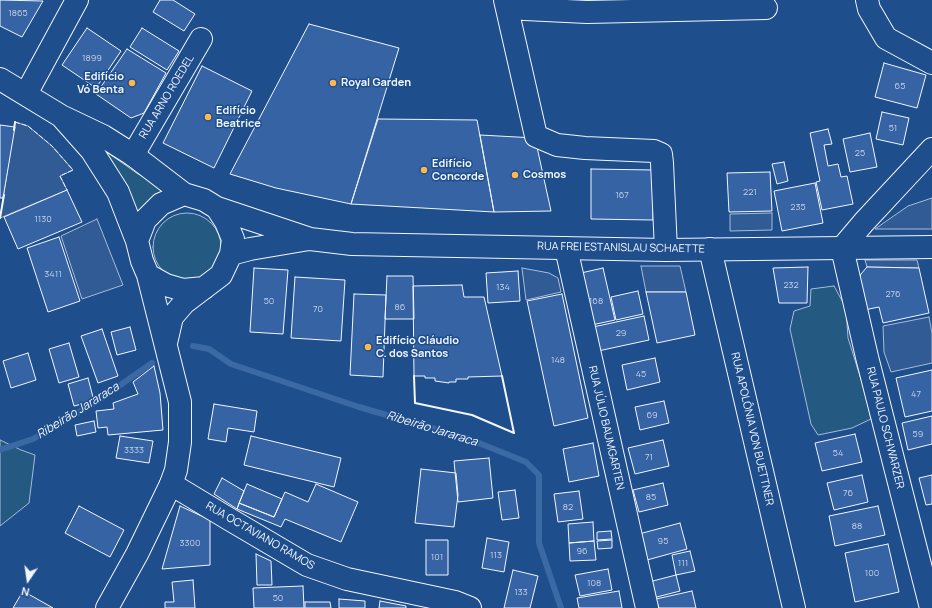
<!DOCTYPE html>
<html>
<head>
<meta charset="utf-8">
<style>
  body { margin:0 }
  #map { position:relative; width:932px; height:608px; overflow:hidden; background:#1f4e8c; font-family:Manrope,sans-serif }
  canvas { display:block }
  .north { position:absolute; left:8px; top:560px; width:40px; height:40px; -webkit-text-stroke:3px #1f4e8c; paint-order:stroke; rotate:193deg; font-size:11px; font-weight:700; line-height:16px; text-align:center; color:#f2f6ff }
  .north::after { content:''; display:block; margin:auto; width:14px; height:18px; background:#f2f6ff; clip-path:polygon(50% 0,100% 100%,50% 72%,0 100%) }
</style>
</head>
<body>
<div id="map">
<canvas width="932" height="608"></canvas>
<div class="north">N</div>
</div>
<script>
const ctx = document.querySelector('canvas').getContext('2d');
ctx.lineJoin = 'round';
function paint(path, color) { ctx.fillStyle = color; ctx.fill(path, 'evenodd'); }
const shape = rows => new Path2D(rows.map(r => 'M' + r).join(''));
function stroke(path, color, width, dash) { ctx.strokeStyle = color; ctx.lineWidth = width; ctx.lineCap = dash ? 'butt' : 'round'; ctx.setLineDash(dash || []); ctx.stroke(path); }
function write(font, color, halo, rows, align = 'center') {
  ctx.font = font + ' Manrope,sans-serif'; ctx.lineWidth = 3; ctx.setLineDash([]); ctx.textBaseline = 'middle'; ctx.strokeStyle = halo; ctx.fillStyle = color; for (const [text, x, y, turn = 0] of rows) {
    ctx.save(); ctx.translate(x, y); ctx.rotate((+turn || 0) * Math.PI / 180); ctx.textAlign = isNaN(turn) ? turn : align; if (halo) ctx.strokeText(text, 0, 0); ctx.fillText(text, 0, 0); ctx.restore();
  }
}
const green = shape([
  [101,148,138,174,169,191,137,213,101,148],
  '153 247a34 34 0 1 1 68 0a34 34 0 1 1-68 0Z',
  [834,286,846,308,848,338,865,392,871,419,852,428,818,435,811,424,790,329,794,311,810,306,811,289,834,286],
  [0,440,21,450,35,455,29,503,0,526,0,440]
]);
paint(green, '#245a82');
stroke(green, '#a8bbd7', 1);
const parking = shape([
  [15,122,28,126,52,146,73,170,60,176,67,190,0,218,15,122],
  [932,198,932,229,875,229,908,206,932,198],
  [772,213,772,230,730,231,730,214,772,213],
  [97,219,123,285,82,299,61,236,97,219],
  [865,260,917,260,919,268,867,267,865,260],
  [641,266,680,266,686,292,646,292,641,266],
  [522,268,549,273,558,278,561,292,526,300,522,268],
  [929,317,932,333,932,363,891,372,884,352,883,326,929,317]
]);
paint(parking, '#305b95');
stroke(parking, '#a8bbd7', 1);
stroke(shape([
  [193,346,209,349,231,364,359,407,469,439,526,462,539,475,539,543,561,608],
  [0,450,33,439,96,402,152,363]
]), '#3b69a3', 6);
const building = shape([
  [0,0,43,1,22,37,0,26,0,0],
  [160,0,173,0,195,14,184,31,153,12,160,0],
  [309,24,399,48,351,204,276,188,230,174,309,24],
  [87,28,121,51,96,88,62,65,87,28],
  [142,28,179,51,167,70,130,47,142,28],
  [127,49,166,73,144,113,131,118,96,94,127,49],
  [884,63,926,75,917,108,875,97,884,63],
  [202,66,252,91,214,168,163,143,202,66],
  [882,112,909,118,903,145,876,139,882,112],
  [378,119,477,120,494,212,351,204,378,119],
  [0,125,15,127,3,198,0,198,0,125],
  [828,129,832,144,824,145,828,166,838,164,841,177,847,176,853,204,822,210,816,182,820,181,810,133,828,129],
  [870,133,877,167,850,172,843,139,870,133],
  [480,135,535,138,551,211,494,212,480,135],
  [784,162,788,181,777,184,772,164,784,162],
  [591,169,653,170,653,220,591,219,591,169],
  [770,172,772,211,729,212,727,173,770,172],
  [815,183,823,223,782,231,774,191,815,183],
  [67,190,82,222,18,249,4,217,67,190],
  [59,237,80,301,48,312,27,248,59,237],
  [808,267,807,303,779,303,773,268,808,267],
  [867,267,919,268,929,313,883,323,879,307,864,310,858,282,861,274,867,267],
  [254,268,288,270,283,334,250,332,254,268],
  [603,268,615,320,587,326,581,273,603,268],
  [518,271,520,301,488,303,486,273,518,271],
  [387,276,413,276,414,319,385,319,387,276],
  [295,277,345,280,341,341,291,338,295,277],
  [462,285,464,297,484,297,502,376,468,377,468,379,456,379,456,382,449,382,449,383,435,381,435,378,425,378,425,376,414,376,413,286,462,285],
  [638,291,643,314,616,320,611,297,638,291],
  [646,292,686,292,695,335,657,343,646,292],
  [354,294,386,295,383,377,350,375,354,294],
  [562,294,588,418,554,426,527,301,562,294],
  [644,316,649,340,598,351,593,327,644,316],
  [130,327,136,350,117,355,111,332,130,327],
  [102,329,118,376,98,383,81,336,102,329],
  [69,343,79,377,59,383,49,349,69,343],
  [28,353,36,380,11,388,3,361,28,353],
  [655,358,660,382,627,390,622,365,655,358],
  [154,366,160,393,163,430,108,435,107,427,98,428,96,411,114,409,113,403,138,394,133,382,154,366],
  [932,370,932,411,905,417,896,378,932,370],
  [88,378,94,401,74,406,68,384,88,378],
  [664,401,669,423,640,430,635,407,664,401],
  [214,404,257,411,254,432,228,428,226,442,208,439,214,404],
  [932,416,932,444,908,450,902,423,932,416],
  [94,421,96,432,77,436,75,425,94,421],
  [855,434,862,462,822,471,815,443,855,434],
  [120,436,153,441,149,463,116,458,120,436],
  [251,436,341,458,334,487,244,465,251,436],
  [663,440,669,466,635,474,628,448,663,440],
  [593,443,599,476,569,482,563,449,593,443],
  [489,458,493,498,458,502,454,461,489,458],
  [421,469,456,473,458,495,454,527,415,523,421,469],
  [862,475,868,502,834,510,827,483,862,475],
  [932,475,932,504,926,505,919,478,932,475],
  [222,478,244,491,237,509,214,494,222,478],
  [663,483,668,505,639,512,633,490,663,483],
  [247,484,282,499,274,517,239,503,247,484],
  [316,484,358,502,341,542,285,519,281,527,237,509,239,503,274,517,285,492,308,502,316,484],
  [515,490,519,518,502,520,498,492,515,490],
  [579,491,583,519,558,522,554,494,579,491],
  [79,506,124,530,110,557,65,533,79,506],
  [180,506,210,520,210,565,162,569,180,506],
  [878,506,885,535,835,546,829,516,878,506],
  [593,522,594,541,569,543,568,524,593,522],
  [680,523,687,549,647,560,639,534,680,523],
  [611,531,612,539,597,540,597,532,611,531],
  [487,538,509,542,504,572,482,568,487,538],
  [426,540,448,540,448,575,426,575,426,540],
  [612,540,612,548,598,549,597,541,612,540],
  [594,541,596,560,570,561,569,543,594,541],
  [888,544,899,592,855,602,845,553,888,544],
  [690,551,695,571,676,575,672,555,690,551],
  [256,554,271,561,272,585,257,585,256,554],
  [608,569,612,590,580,596,575,575,608,569],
  [513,570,538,576,530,608,504,608,513,570],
  [676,575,680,591,653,598,649,582,676,575],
  [193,580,195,608,165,608,165,602,174,602,172,582,193,580],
  [303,586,304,608,254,608,253,588,303,586],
  [23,591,53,608,13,608,23,591],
  [619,591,622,608,579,608,577,598,619,591],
  [692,591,696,608,659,608,656,599,692,591],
  [339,599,365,601,365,608,339,608,339,599],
  [380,601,406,606,406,608,379,608,380,601],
  [305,602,330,602,331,608,305,608,305,602]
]);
paint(building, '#3563a3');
stroke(building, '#f2f6ff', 1);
const minor = shape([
  [505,0,536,136,557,145,585,148,654,151,661,154,662,163,666,250],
  [867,0,869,9,886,38,932,63],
  [507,7,525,9,587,12,766,8],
  [26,94,77,0],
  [133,155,201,39],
  [566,248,647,608],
  [710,249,794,608],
  [171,484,229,519,307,565,347,579,455,602,470,608],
  [931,608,867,357,842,248,864,222,932,149]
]);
const major = shape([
  [0,79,61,116,103,136,133,155,184,194,204,200,217,208,226,222,233,239,231,254,221,275,184,303,172,317,166,343],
  [61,116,92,151,118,192,137,241,142,261,148,275,180,402,180,442,176,470,171,484,137,554,107,608],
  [217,208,310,239,352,244,666,250,932,247],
  [137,241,145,220,161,204,184,194],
  [231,254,250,249,309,239],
  [148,275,166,285,183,290,204,288]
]);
stroke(minor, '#f2f6ff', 24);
stroke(major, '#f2f6ff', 24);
stroke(minor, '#1f4e8c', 22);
stroke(major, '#1f4e8c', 22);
stroke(shape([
  [15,122,28,126,52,146,73,170,60,176,67,190]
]), '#f2f6ff', 1, [5, 2]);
stroke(shape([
  [14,130,15,122],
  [0,218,4,195],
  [414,376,415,403,472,415,514,433,502,376]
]), '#f2f6ff', 2);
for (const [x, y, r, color] of [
  [132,83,4,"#ffb74d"],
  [333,83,4,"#ffb74d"],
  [208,117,4,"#ffb74d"],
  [424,170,4,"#ffb74d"],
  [515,175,4,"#ffb74d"],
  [368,347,4,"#ffb74d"]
]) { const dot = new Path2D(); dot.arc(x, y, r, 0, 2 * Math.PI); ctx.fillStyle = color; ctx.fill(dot); stroke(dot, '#1f4e8c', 1.5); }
write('9px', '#c3d1e8', null, [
  ["1865",18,13],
  ["1899",92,58],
  ["65",900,86],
  ["51",893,128],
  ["25",860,153],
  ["221",750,192],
  ["167",622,195],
  ["235",798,207],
  ["1130",43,219],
  ["3411",53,274],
  ["232",791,285],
  ["134",503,287],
  ["276",893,294],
  ["50",269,301],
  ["168",596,301],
  ["86",400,307],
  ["70",318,309],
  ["29",621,333],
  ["148",558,360],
  ["45",641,374],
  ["47",916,394],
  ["69",652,415],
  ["59",918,434],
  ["3333",134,450],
  ["54",838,453],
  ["71",649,457],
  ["76",848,493],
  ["85",651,497],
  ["82",568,507],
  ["88",857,526],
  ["95",663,541],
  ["3300",190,543],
  ["96",582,551],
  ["113",496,555],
  ["101",437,557],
  ["111",683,563],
  ["100",872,573],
  ["108",594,583],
  ["133",521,592],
  ["50",278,598]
]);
write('bold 11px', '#f2f6ff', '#1f4e8c', [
  ["Edifício",124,77,"right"],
  ["Vó Benta",124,90,"right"],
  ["Royal Garden",341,83],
  ["Edifício",216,111],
  ["Beatrice",216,124],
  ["Edifício",432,164],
  ["Concorde",432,177],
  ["Cosmos",523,175],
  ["Edifício Cláudio",376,341],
  ["C. dos Santos",376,354]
], 'left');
write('11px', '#f2f6ff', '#1f4e8c', [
  ["RUA ARNO ROEDEL",167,97,-59],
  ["RUA FREI ESTANISLAU SCHAETTE",621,248,1],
  ["RUA JÚLIO BAUMGARTEN",606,428,77],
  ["RUA PAULO SCHWARZER",885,428,76],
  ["RUA APOLÔNIA VON BUETTNER",752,429,77],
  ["RUA OCTAVIANO RAMOS",260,536,30]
]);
write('italic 12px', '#f2f6ff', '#1f4e8c', [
  ["Ribeirão Jararaca",78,411,-32],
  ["Ribeirão Jararaca",432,429,17]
]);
</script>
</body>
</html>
